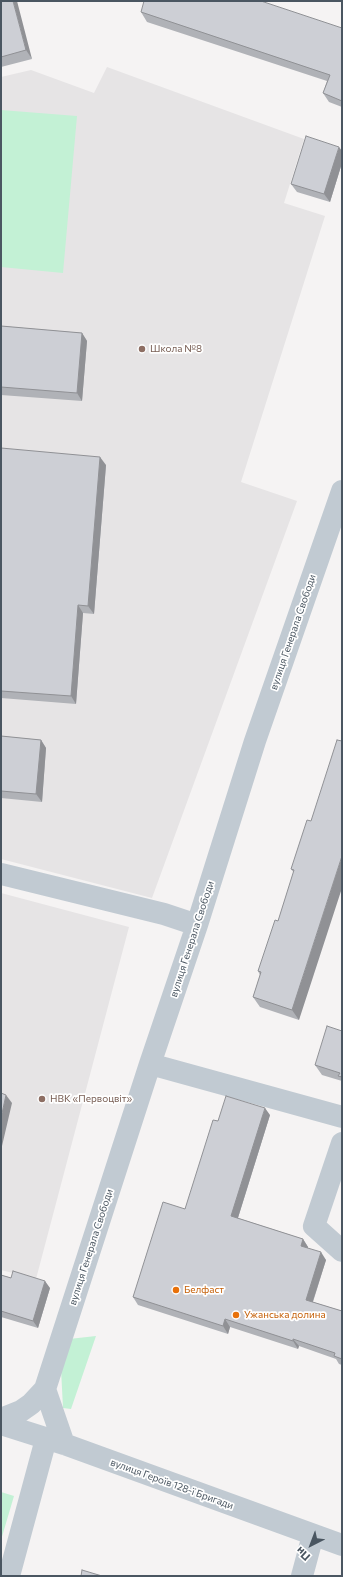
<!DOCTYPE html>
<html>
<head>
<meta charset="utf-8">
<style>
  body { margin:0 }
  #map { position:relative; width:343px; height:1577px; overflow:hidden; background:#f5f3f3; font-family:Commissioner,sans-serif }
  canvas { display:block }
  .frame { position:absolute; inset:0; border:2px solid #4a5661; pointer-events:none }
  .north { position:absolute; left:291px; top:1525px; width:40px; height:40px; -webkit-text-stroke:3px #fff; paint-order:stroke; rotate:222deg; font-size:11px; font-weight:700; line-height:16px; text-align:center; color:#4a5661 }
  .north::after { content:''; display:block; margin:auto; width:14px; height:18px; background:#4a5661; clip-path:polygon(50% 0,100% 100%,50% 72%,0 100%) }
</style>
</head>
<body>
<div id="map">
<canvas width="343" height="1577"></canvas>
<div class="frame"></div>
<div class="north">Пн</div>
</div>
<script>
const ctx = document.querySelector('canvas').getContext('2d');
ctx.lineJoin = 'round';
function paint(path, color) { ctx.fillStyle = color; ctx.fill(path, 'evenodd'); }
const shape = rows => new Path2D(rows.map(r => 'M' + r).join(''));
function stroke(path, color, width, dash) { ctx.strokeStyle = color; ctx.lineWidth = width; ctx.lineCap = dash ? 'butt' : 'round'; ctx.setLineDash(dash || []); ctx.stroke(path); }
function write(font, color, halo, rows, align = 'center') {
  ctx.font = font + ' Commissioner,sans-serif'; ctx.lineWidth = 3.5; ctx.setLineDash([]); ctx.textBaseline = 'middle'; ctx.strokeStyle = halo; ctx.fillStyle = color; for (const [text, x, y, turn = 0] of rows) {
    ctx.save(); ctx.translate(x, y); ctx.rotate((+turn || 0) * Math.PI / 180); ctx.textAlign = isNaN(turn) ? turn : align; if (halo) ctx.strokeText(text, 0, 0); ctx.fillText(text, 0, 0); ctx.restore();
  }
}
paint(shape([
  [107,67,304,139,284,203,325,216,241,482,297,501,152,898,1,859,1,77,31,70,94,93],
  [1,893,129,927,36,1279,1,1270]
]), '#e6e4e5');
paint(shape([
  [1,110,77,116,63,273,1,267],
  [96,1336,71,1409,63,1408,61,1369,69,1339],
  [1,1492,14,1496,1,1540]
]), '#c3f1d5');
stroke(shape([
  [1,874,164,914,197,925],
  [150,1064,342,1117],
  [342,1143,314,1226,342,1251],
  [45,1389,64,1444],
  [1,1419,21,1411,31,1404,45,1389,150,1064,197,925,255,741,342,491],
  [1,1424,64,1444,342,1545],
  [9,1576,46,1439],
  [302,1576,313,1535]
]), '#c1cad2', 22);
paint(shape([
  [1,1,32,59,1,67],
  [141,12,342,28,342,107,329,102,323,93,327,81,147,22],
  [342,151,342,163,330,202,297,192,291,184],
  [1,326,82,333,87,341,82,401,1,395],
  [1,448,106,465,94,614,83,613,76,704,1,698],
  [1,736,41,740,46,748,42,802,1,798],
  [311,821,299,1020,260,1007,253,997,260,975,258,971,278,921,294,873,291,869],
  [342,1031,342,1081,322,1075,315,1065],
  [270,1115,238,1218,303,1239,308,1247,308,1248,326,1260,313,1302,342,1311,342,1365,339,1364,336,1359,299,1346,298,1349,230,1327,228,1334,138,1305,133,1297,185,1209,218,1121],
  [1,1275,50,1288,38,1328,1,1317]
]), '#b0b2b7');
paint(shape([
  [13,1,17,1,32,59,26,50],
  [339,147,342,151,342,163,330,202,324,194],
  [82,333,87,341,82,401,77,393],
  [100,457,106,465,94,614,88,606],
  [78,605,83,613,76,704,71,696],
  [41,740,46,748,42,802,36,794],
  [342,856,342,888,299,1020,292,1010],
  [6,1095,12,1103,2,1146,1,1145,1,1118],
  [265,1108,270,1115,236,1224,231,1216],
  [303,1239,308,1247,306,1253,301,1246],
  [321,1252,326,1260,311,1307,306,1300],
  [45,1281,50,1288,38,1328,33,1321],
  [225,1319,230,1327,228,1334,223,1326],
  [293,1339,299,1346,298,1349,293,1341]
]), '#909195');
const building = shape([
  [1,1,13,1,26,50,1,57,1,1],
  [144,1,261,1,342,28,342,101,323,93,330,75,141,12,144,1],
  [306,136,339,147,324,194,291,184,306,136],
  [1,326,82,333,77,393,1,387,1,326],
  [1,448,100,457,88,606,78,605,71,696,1,691,1,448],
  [1,736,41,740,36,794,1,791,1,736],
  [337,740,342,741,342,856,292,1010,253,997,261,972,258,971,275,920,278,921,294,870,291,869,307,820,311,821,337,740],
  [327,1026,342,1031,342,1077,338,1076,340,1073,315,1065,327,1026],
  [1,1093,6,1095,1,1118,1,1093],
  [226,1096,265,1108,231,1216,303,1239,301,1246,321,1252,306,1300,342,1311,342,1359,334,1356,335,1353,293,1339,293,1341,225,1319,223,1326,133,1297,163,1202,185,1209,213,1120,218,1121,226,1096],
  [13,1271,45,1281,33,1321,1,1311,1,1275,11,1278,13,1271],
  [82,1570,102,1576,81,1576,82,1570]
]);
paint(building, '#cdcfd5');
stroke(building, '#909195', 1);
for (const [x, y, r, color] of [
  [142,349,4,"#8d6e63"],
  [42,1099,4,"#8d6e63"],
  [176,1290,4,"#e8710a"],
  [236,1315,4,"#e8710a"]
]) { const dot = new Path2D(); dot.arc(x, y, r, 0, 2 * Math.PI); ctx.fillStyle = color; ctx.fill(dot); stroke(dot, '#fff', 1.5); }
write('10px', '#785e54', '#fff', [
  ["Школа №8",150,349],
  ["НВК «Первоцвіт»",50,1099]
], 'left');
write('10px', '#4a5661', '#fff', [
  ["вулиця Генерала Свободи",293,632,-71],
  ["вулиця Генерала Свободи",192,939,-72],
  ["вулиця Генерала Свободи",91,1247,-72],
  ["вулиця Героїв 128-ї Бригади",172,1484,20]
]);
write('10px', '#c56008', '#fff', [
  ["Белфаст",184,1290],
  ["Ужанська долина",244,1315]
], 'left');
</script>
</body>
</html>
